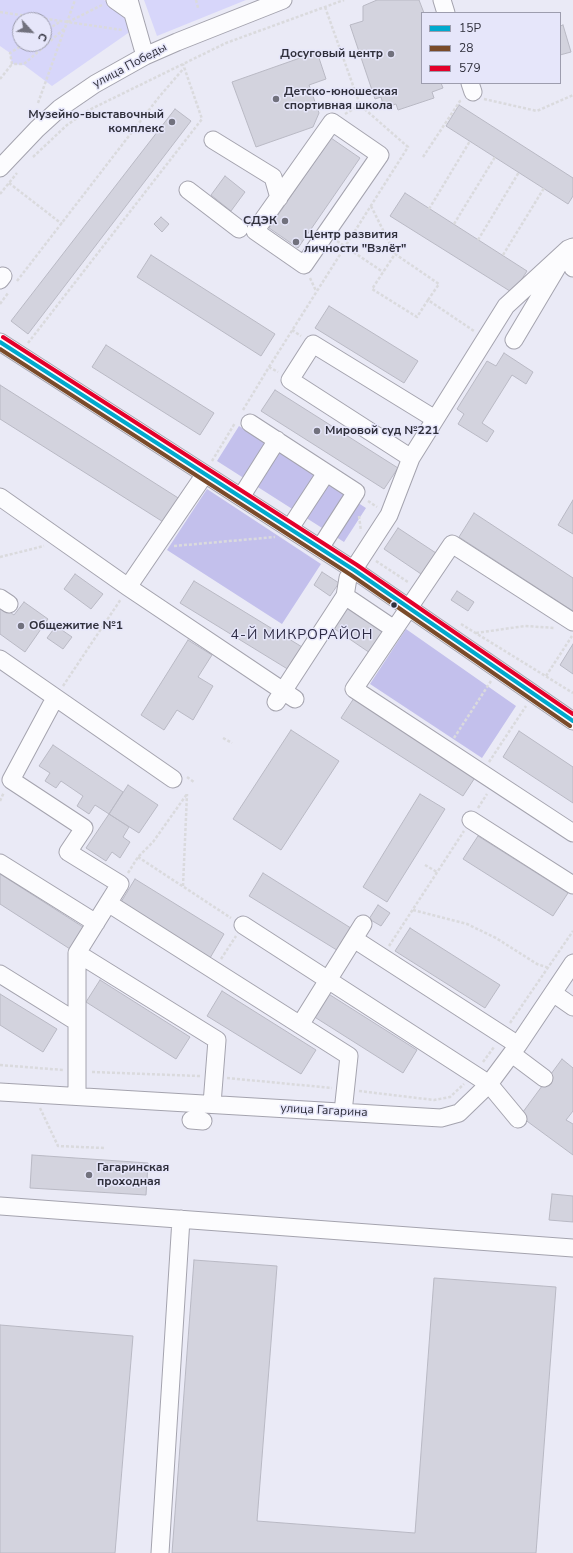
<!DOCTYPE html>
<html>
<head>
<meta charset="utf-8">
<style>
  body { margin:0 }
  #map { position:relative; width:573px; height:1553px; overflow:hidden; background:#eaeaf6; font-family:"Nunito Sans",sans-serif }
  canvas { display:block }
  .legend { position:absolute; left:421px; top:12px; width:140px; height:72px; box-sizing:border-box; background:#e6e6fa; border:1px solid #9d9dae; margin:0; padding:5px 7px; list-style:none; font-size:12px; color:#30303c }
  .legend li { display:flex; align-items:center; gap:8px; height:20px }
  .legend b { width:20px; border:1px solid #9d9dae }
  .north { position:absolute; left:12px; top:12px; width:40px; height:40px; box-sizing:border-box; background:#e6e6fa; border:1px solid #9d9dae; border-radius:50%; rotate:116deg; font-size:11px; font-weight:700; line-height:16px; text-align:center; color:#30303c }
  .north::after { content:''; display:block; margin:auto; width:14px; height:18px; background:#71717d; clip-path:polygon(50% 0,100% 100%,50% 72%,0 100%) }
</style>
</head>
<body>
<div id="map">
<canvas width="573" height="1553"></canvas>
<ul class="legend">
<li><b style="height:5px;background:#00a9ce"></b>15Р</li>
<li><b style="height:5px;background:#7a4b2a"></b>28</li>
<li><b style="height:5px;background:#e4002b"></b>579</li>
</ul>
<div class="north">С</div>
</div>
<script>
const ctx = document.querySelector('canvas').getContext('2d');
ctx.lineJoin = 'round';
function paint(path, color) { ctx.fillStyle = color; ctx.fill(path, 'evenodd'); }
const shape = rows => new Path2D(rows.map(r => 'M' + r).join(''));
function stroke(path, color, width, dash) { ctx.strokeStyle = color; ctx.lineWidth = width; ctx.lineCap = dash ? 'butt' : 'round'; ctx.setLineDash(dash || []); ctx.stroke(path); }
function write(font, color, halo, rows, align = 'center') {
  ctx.font = font + ' "Nunito Sans",sans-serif'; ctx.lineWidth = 3; ctx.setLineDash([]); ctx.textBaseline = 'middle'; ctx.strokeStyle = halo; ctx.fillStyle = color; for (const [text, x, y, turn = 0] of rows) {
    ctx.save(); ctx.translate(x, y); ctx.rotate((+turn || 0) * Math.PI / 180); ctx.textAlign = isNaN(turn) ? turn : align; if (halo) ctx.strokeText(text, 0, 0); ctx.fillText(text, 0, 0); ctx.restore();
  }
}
paint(shape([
  [0,0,104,0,129,17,131,31,52,86,24,65,12,64,10,53,0,46],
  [20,20,44,20,44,44,20,44],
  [144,0,246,0,157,36]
]), '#d7d6fa');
paint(shape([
  [239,426,366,508,344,542,217,461],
  [207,489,321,564,282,624,167,550],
  [406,629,516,706,482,758,370,684]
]), '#c3c0ec');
const building = shape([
  [377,0,419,0,424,13,422,13,422,83,441,83,443,88,432,92,434,98,398,110,396,104,384,108,381,97,375,99,350,25,363,21,363,6,377,0],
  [563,25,571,52,560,55,560,26,563,25],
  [317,52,326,79,309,85,319,113,313,127,256,147,232,82,317,52],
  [459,105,573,178,573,196,568,204,446,126,459,105],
  [175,109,191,121,28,334,11,321,175,109],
  [331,138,360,158,298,248,269,228,331,138],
  [225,176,245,192,231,211,211,195,225,176],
  [405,193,527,271,513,293,390,216,405,193],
  [161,217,169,224,162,232,154,224,161,217],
  [151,255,275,334,261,356,137,277,151,255],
  [329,306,418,361,404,383,315,328,329,306],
  [106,345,214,413,200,435,92,367,106,345],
  [504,353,533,372,526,384,512,375,482,423,494,431,487,442,458,424,464,414,457,409,487,361,496,366,504,353],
  [0,385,183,501,168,525,0,419,0,385],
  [275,390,398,468,384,489,261,411,275,390],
  [573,500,573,534,558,525,573,500],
  [474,513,573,578,573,611,459,537,474,513],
  [398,528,439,555,424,576,384,549,398,528],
  [322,572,339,583,330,596,314,585,322,572],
  [75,574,103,594,91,609,64,589,75,574],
  [194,581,307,650,294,673,180,603,194,581],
  [457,591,474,602,468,611,451,600,457,591],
  [345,601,389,630,373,655,329,625,345,601],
  [24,602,48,619,25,652,0,634,0,605,14,615,24,602],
  [56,626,72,637,63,649,47,638,56,626],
  [188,640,212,655,198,677,213,686,193,720,177,710,164,730,141,715,188,640],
  [573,644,573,674,560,665,573,644],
  [356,695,478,773,463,796,341,718,356,695],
  [291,730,339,761,281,850,233,819,291,730],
  [519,731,573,767,573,803,503,757,519,731],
  [53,745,123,792,109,814,95,805,89,814,77,806,83,796,61,781,56,788,45,781,50,773,39,766,53,745],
  [128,785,158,805,139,833,109,814,128,785],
  [420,794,445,809,387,902,363,887,420,794],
  [109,814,129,827,123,837,130,842,120,858,112,852,106,861,86,848,109,814],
  [478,836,568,893,553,916,463,859,478,836],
  [263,873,354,930,340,952,249,896,263,873],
  [0,874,83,927,70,949,0,904,0,874],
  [135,879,224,934,210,958,121,902,135,879],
  [378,905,390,913,381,926,369,919,378,905],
  [410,928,500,985,485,1008,395,951,410,928],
  [100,980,190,1037,176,1059,86,1002,100,980],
  [222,991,316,1050,301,1074,207,1016,222,991],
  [327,993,417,1050,403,1073,313,1016,327,993],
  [0,994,57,1029,43,1052,0,1025,0,994],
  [562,1059,573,1068,573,1111,566,1120,573,1124,573,1155,520,1116,562,1059],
  [32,1155,148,1163,146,1195,30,1188,32,1155],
  [552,1194,573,1196,573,1222,549,1220,552,1194],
  [194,1260,277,1266,257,1521,415,1533,434,1278,556,1287,536,1553,172,1553,194,1260],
  [0,1325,133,1336,115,1553,0,1553,0,1325]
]);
paint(building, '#d3d3de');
stroke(building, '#b9b9c4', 1);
const minor = shape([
  [115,0,132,12],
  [129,0,145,56],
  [442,0,446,13],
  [470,83,473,92],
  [332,122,380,155,304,265,255,231,332,122],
  [213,140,273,177,279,198],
  [0,168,37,129,60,108,95,84,145,56,177,42,283,0],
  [188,190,239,229],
  [568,249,573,268],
  [0,280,3,276],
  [514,340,558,266],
  [0,342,354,570,573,721],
  [250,423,356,492,320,548],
  [411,458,290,380,313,344,435,419],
  [0,497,128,587,295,699],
  [241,497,277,440],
  [290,528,326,473],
  [128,587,205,474],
  [345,596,394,629],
  [0,598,9,604],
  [573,622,452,544,354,689,573,833],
  [0,659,173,779],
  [55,698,11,780,84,828,68,852,120,884,77,953,77,1096],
  [276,702,345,596,348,578,389,515,411,458,506,306,568,249,573,247],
  [471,820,573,885],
  [0,863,96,923],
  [108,903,349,1056,343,1112],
  [243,925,489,1084,518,1119],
  [354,939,518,1045],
  [77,953,217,1040,212,1104],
  [0,974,77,1022],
  [553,993,573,1007],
  [300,1025,363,924],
  [512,1054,544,1078],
  [0,1092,441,1118,459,1113,489,1084,518,1045,573,963],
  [191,1120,203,1121],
  [0,1206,573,1248],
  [160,1553,181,1219]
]);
stroke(minor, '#a4a3ae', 19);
stroke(shape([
  [196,0,198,8],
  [0,12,122,30],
  [68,22,102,5],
  [44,32,61,21],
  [24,44,10,53,12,64,24,64,64,29],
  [0,79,12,64],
  [484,99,537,111,573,95],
  [38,103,75,0],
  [345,114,360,105],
  [33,157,67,125,89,110,226,43,344,0],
  [423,157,460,101,462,100],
  [9,183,62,224],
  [0,194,17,173],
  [371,206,395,254],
  [429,209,470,141],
  [454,224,495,157],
  [478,240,519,172],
  [337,241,383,272],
  [503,255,544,188],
  [310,278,316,291],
  [17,281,159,97,184,68],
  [428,300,439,284,395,254,372,289,417,317,428,300,474,331],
  [0,304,8,293],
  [292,330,301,336],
  [28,343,202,119,183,64],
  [269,367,408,147,360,105,325,7],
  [243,410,269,367,278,372],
  [212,461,235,423],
  [368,501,377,507],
  [359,516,361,531],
  [174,546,275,537],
  [0,557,44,546],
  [376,561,408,582],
  [461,624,573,693],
  [476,633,525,626,555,628],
  [546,676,572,636],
  [63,686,121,599],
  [223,738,232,743],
  [454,738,491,681],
  [489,762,526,706],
  [187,777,194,782],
  [0,801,4,792],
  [478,808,487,794],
  [138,857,231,918],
  [425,865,437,872],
  [128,873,138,857,153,842,187,794],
  [183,886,187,794],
  [413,910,467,924,496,938,537,964,549,968],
  [389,946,464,831],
  [221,959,236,936],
  [510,1023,573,931],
  [483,1062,494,1047],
  [0,1065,63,1070],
  [92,1072,200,1076],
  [227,1078,332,1088],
  [359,1091,434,1100,450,1097,464,1084],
  [40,1108,58,1146,104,1148]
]), '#dadadd', 2.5, [3, 2]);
stroke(minor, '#fcfcfe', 17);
stroke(shape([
  [0,342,354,570,573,721]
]), '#00a9ce', 4);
stroke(shape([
  [0,349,351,575,570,726]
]), '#7a4b2a', 4);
stroke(shape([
  [3,337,357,565,573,714]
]), '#e4002b', 4);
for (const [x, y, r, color] of [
  [391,54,4,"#71717d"],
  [276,99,4,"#71717d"],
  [172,122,4,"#71717d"],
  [285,221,4,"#71717d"],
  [296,242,4,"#71717d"],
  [317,431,4,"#71717d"],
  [394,605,3.5,"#30303c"],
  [21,626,4,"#71717d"],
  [89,1175,4,"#71717d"]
]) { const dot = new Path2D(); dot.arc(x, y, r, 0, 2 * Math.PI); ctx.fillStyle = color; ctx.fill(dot); stroke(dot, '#e6e6fa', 1.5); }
write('bold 12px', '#30303c', '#e6e6fa', [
  ["Досуговый центр",383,54,"right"],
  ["Детско-юношеская",284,92],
  ["спортивная школа",284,106],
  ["Музейно-выставочный",164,115,"right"],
  ["комплекс",164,129,"right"],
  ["СДЭК",277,221,"right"],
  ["Центр развития",304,235],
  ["личности \"Взлёт\"",304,249],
  ["Мировой суд №221",325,431],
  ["Общежитие №1",29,626],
  ["Гагаринская",97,1168],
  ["проходная",97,1182]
], 'left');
write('12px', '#30303c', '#e6e6fa', [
  ["улица Победы",130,66,-28],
  ["улица Гагарина",324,1111,3]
]);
ctx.letterSpacing = '1px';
write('14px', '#2d2b44', '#e6e6fa', [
  ["4-Й МИКРОРАЙОН",302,636]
]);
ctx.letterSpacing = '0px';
</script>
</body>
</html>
